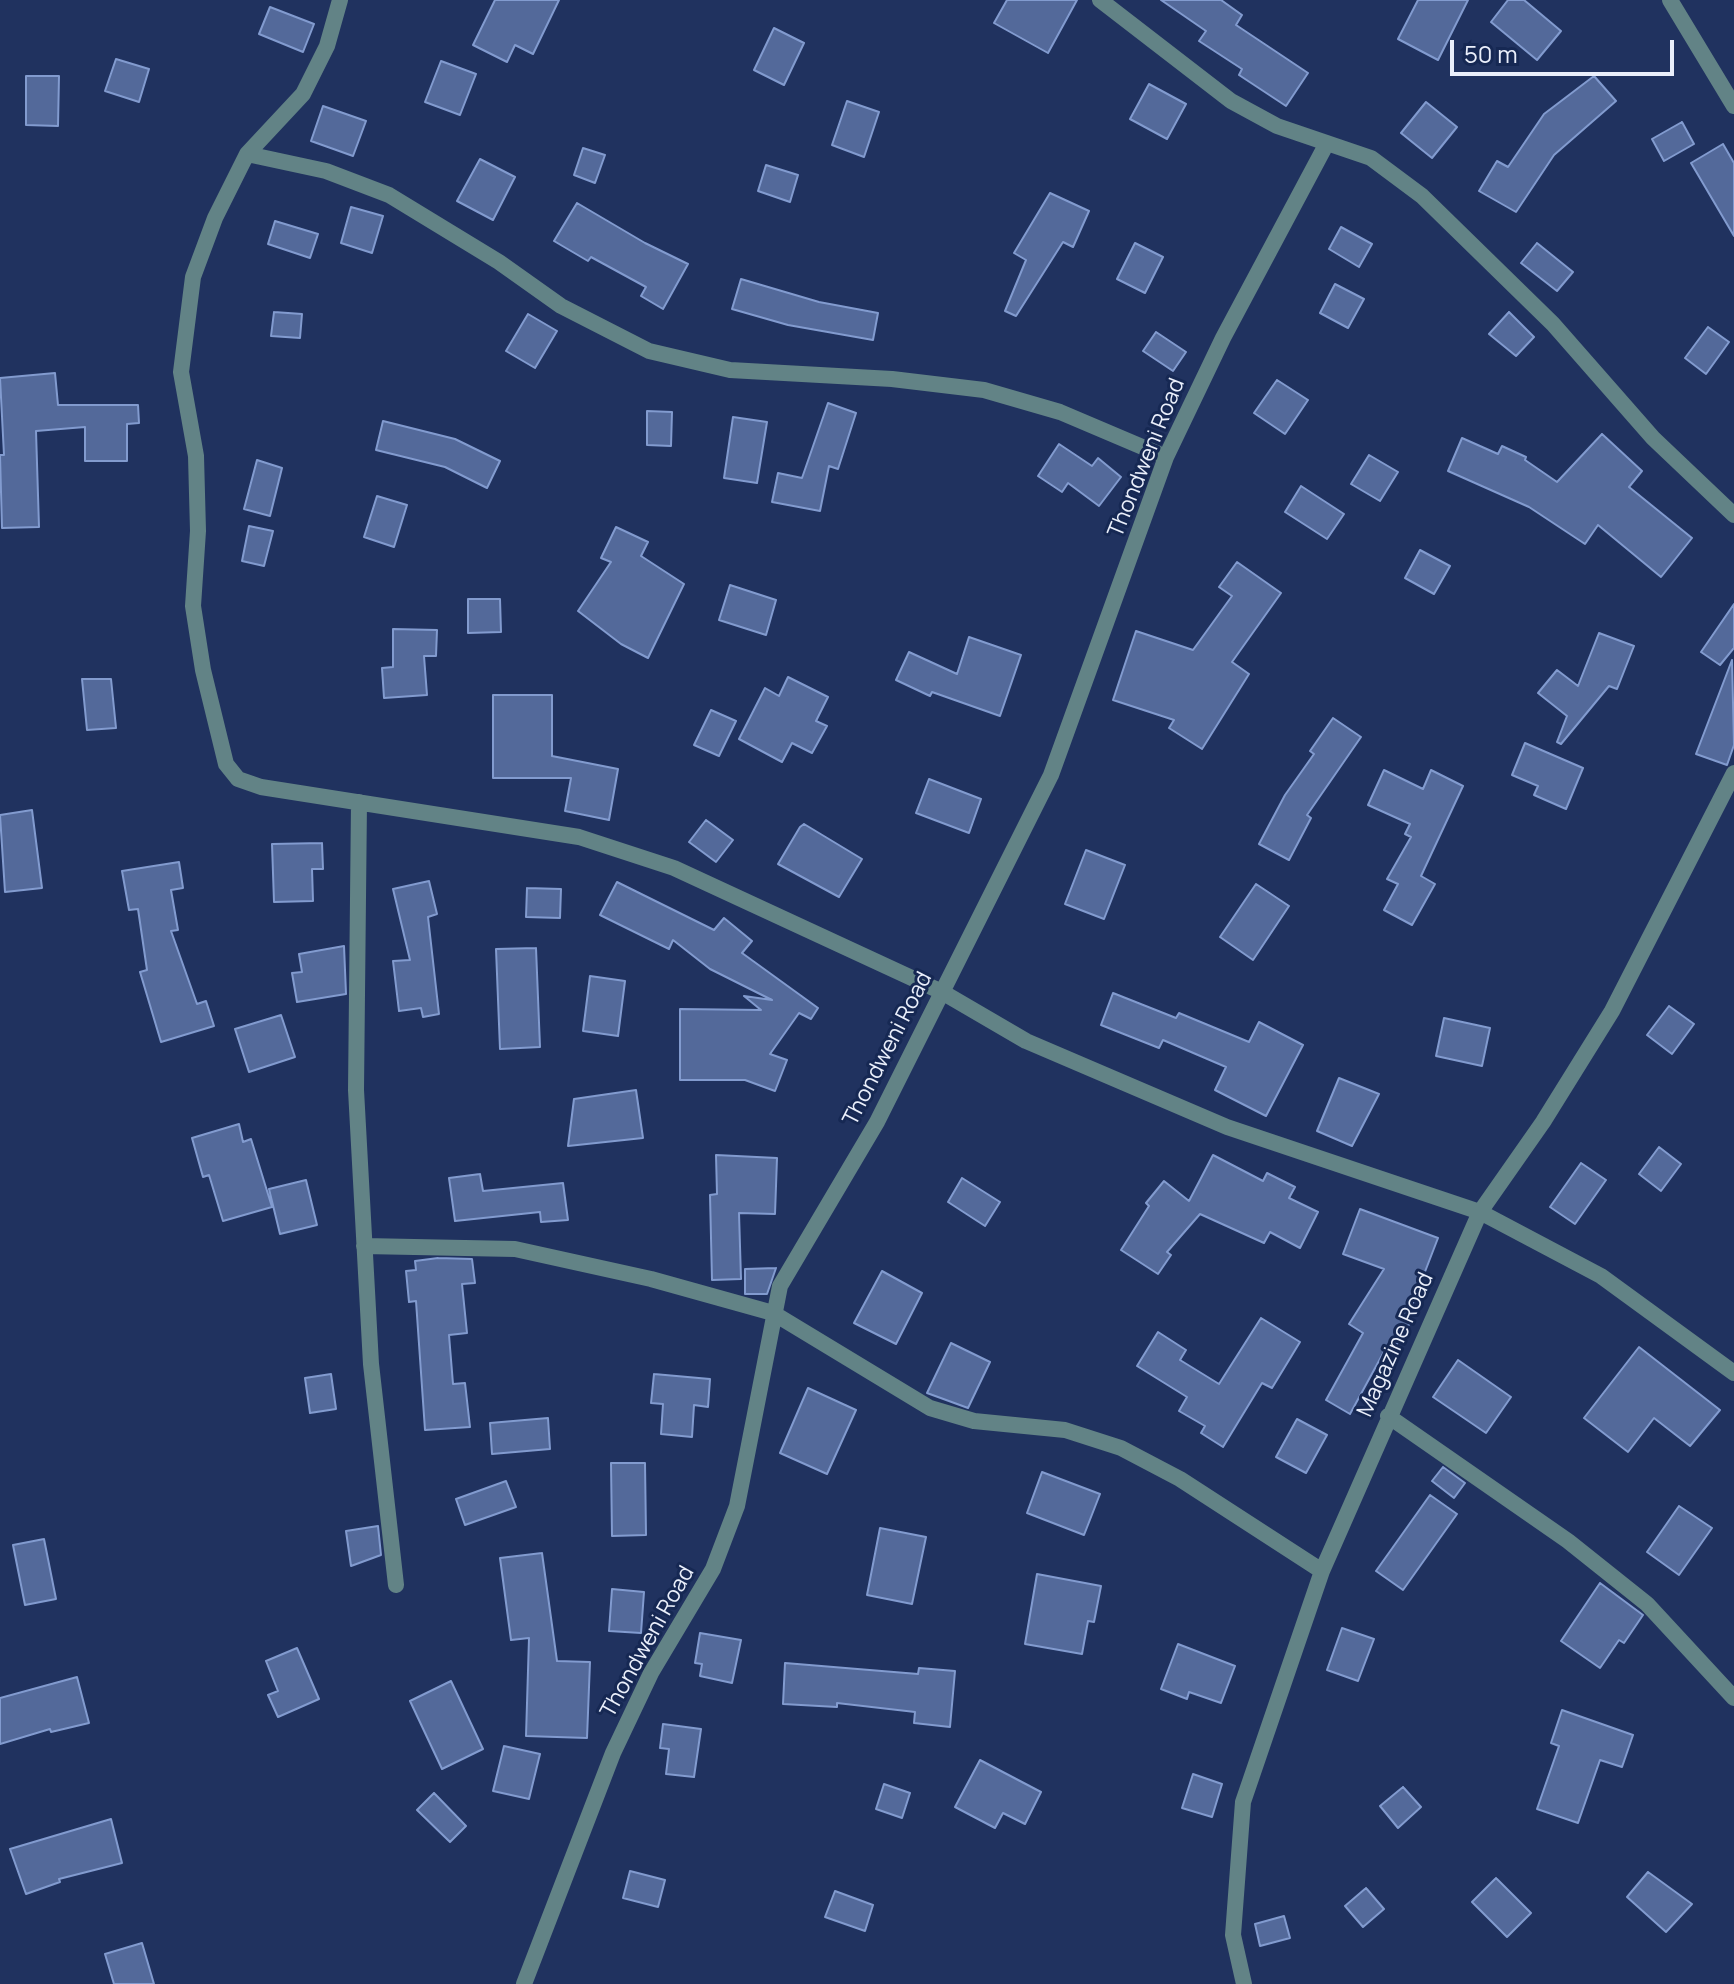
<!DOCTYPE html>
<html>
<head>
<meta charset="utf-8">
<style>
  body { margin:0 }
  #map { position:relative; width:1734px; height:1984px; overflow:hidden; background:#20325f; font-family:Manrope,sans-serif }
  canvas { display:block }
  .scale { position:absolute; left:1450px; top:40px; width:224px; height:36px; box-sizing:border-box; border:4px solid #eaeffb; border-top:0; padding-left:10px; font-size:24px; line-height:28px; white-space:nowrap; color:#eaeffb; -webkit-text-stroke:6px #162853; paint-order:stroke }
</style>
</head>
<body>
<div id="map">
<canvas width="1734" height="1984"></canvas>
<div class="scale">50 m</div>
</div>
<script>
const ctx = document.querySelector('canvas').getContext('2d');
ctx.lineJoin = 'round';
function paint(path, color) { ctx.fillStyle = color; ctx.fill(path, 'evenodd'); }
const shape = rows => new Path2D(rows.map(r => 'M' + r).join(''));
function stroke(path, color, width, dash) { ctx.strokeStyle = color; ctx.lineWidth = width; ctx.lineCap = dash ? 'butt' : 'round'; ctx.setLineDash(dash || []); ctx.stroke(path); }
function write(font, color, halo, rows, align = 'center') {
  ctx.font = font + ' Manrope,sans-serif'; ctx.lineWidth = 6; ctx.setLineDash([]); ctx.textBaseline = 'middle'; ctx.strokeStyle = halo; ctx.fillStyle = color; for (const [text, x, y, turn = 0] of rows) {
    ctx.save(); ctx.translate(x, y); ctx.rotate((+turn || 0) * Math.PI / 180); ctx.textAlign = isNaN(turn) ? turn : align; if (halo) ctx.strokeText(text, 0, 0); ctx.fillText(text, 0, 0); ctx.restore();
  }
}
const building = shape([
  [495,0,559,0,533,54,515,45,507,62,473,45,495,0],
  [1007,0,1077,0,1048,53,994,23,1007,0],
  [1161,0,1221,0,1242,15,1236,25,1308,73,1286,106,1239,75,1242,69,1199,41,1206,31,1161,0],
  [1418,0,1468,0,1438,60,1398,39,1418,0],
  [1508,0,1524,0,1561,31,1537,60,1491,22,1508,0],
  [270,7,314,24,303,52,259,34,270,7],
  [774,28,804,43,784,85,754,70,774,28],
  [116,59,149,69,139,102,105,91,116,59],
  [441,61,476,74,460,115,425,102,441,61],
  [26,76,59,76,58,126,26,125,26,76],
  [1594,76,1616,101,1554,155,1516,212,1479,191,1497,161,1508,167,1544,114,1594,76],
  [1149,84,1186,104,1167,139,1130,119,1149,84],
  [847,101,879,112,864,157,832,145,847,101],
  [1426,102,1457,127,1432,158,1401,133,1426,102],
  [323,106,366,121,353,156,311,141,323,106],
  [1682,122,1694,144,1664,161,1652,139,1682,122],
  [1723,144,1734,163,1734,236,1691,163,1723,144],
  [583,148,605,155,595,183,574,175,583,148],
  [480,159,515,177,493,220,457,201,480,159],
  [766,165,798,175,790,202,758,191,766,165],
  [1050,193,1089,211,1073,247,1063,242,1016,316,1005,311,1026,260,1014,253,1050,193],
  [577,203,645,243,688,264,663,309,641,296,646,287,591,257,588,261,554,241,577,203],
  [351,207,383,216,372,253,341,243,351,207],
  [275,221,318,234,310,258,268,244,275,221],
  [1341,227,1372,244,1359,267,1329,249,1341,227],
  [1135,243,1163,257,1145,293,1117,279,1135,243],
  [1537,243,1573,272,1557,291,1521,263,1537,243],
  [741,279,819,302,878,313,873,340,788,325,732,309,741,279],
  [1335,284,1364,299,1348,328,1320,313,1335,284],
  [274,312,302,314,300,338,271,336,274,312],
  [1509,312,1534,337,1516,356,1489,334,1509,312],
  [528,314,557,331,535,368,506,351,528,314],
  [1708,327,1729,342,1706,374,1685,358,1708,327],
  [1156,332,1186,352,1173,371,1143,351,1156,332],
  [55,373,58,405,138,405,139,423,127,424,127,461,85,461,85,427,36,431,39,527,2,528,0,455,4,455,0,378,55,373],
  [1277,380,1308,400,1285,434,1254,413,1277,380],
  [828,403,856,413,838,469,829,466,820,511,772,502,778,473,802,478,828,403],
  [647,411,672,412,671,446,647,445,647,411],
  [733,417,767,422,757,483,724,478,733,417],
  [383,421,455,439,500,461,487,488,445,467,376,450,383,421],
  [1602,434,1642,471,1629,487,1692,538,1661,577,1598,525,1585,544,1529,507,1448,471,1462,438,1498,454,1502,446,1526,457,1525,460,1557,482,1602,434],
  [1059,444,1092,466,1098,458,1121,477,1099,506,1068,483,1062,492,1038,476,1059,444],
  [1369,455,1398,472,1380,501,1351,484,1369,455],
  [257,460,282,468,270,516,244,509,257,460],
  [1301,486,1344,514,1327,539,1285,512,1301,486],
  [377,496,407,505,394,547,364,537,377,496],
  [249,526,273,531,264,566,242,561,249,526],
  [616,527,648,542,641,556,684,584,648,658,621,644,578,611,611,562,601,558,616,527],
  [1420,550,1450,566,1434,594,1405,578,1420,550],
  [1237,562,1281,593,1232,662,1249,674,1202,749,1169,728,1174,720,1113,700,1136,631,1193,650,1232,596,1219,587,1237,562],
  [730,585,776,600,766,635,719,620,730,585],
  [468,599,500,599,501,632,468,633,468,599],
  [1734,604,1734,648,1720,665,1701,652,1734,604],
  [393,629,437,630,436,656,424,656,427,695,384,698,382,668,393,667,393,629],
  [1599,633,1634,646,1617,689,1609,686,1561,744,1557,742,1567,716,1538,693,1557,670,1578,686,1599,633],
  [969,637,1021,655,1000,716,932,692,930,696,896,680,909,652,957,674,969,637],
  [1732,660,1734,745,1727,765,1696,754,1732,660],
  [788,677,828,697,816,721,827,726,812,753,792,743,782,762,739,739,765,688,779,696,788,677],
  [82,679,111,679,116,728,87,730,82,679],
  [493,695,552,695,552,756,618,769,609,820,565,811,571,778,493,778,493,695],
  [711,710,736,721,719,756,694,745,711,710],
  [1333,718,1361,737,1307,815,1311,818,1289,860,1259,844,1285,795,1314,754,1310,751,1333,718],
  [1525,743,1583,768,1566,809,1534,795,1538,786,1512,775,1525,743],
  [1384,770,1423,789,1431,770,1463,786,1421,876,1435,884,1412,925,1384,910,1398,884,1387,879,1411,837,1405,834,1410,824,1368,805,1384,770],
  [929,779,981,799,969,833,916,813,929,779],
  [32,810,42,888,5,892,0,815,32,810],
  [706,820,733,840,716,862,689,842,706,820],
  [804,824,862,859,839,897,778,864,800,827,804,824],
  [322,843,323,869,312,869,313,901,274,902,272,844,322,843],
  [1086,850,1125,865,1104,919,1065,904,1086,850],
  [179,862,183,888,171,890,178,930,171,931,197,1004,206,1001,214,1026,161,1042,140,972,147,970,138,909,129,910,122,871,179,862],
  [429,881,437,914,428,917,439,1014,423,1017,421,1008,399,1011,393,961,410,960,393,889,429,881],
  [617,882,714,930,724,918,752,941,742,953,818,1008,811,1019,799,1013,770,1054,787,1060,775,1091,745,1080,680,1080,680,1009,761,1010,744,996,772,1000,710,969,673,940,669,949,600,915,617,882],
  [1256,884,1289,906,1253,960,1220,937,1256,884],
  [527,888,561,889,560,918,526,917,527,888],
  [344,946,346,994,297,1002,292,973,302,972,299,954,344,946],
  [536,948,540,1047,500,1049,496,949,536,948],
  [590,976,625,981,618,1036,583,1031,590,976],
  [1113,993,1176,1018,1179,1013,1249,1042,1259,1022,1303,1045,1266,1116,1215,1090,1226,1067,1163,1040,1159,1048,1101,1025,1113,993],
  [1669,1006,1694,1024,1672,1054,1647,1035,1669,1006],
  [281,1015,295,1057,249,1072,235,1029,281,1015],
  [1444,1018,1490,1028,1482,1066,1436,1056,1444,1018],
  [1339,1078,1379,1094,1352,1146,1317,1131,1339,1078],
  [636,1090,643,1138,568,1146,574,1099,636,1090],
  [239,1124,243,1142,251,1139,272,1207,223,1221,209,1175,203,1177,192,1138,239,1124],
  [1659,1147,1681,1164,1661,1191,1639,1174,1659,1147],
  [716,1155,777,1158,775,1214,739,1213,741,1279,712,1280,710,1195,717,1194,716,1155],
  [1213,1155,1263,1181,1267,1173,1295,1187,1289,1198,1318,1212,1300,1248,1270,1232,1264,1243,1200,1214,1167,1252,1171,1255,1158,1274,1121,1250,1149,1206,1146,1203,1164,1181,1189,1201,1213,1155],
  [1581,1163,1606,1180,1575,1224,1550,1207,1581,1163],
  [480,1174,483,1191,563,1183,568,1220,541,1222,540,1212,455,1221,449,1178,480,1174],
  [962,1178,1000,1202,985,1226,948,1202,962,1178],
  [306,1180,317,1225,280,1234,269,1189,306,1180],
  [1360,1209,1438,1238,1406,1321,1410,1323,1392,1352,1386,1348,1350,1414,1326,1400,1363,1333,1349,1324,1384,1269,1343,1254,1360,1209],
  [438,1258,472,1259,475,1283,462,1284,467,1333,449,1335,453,1384,465,1383,470,1427,425,1430,416,1301,409,1302,406,1271,416,1270,415,1261,438,1258],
  [776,1268,767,1294,745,1294,745,1269,776,1268],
  [882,1271,922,1293,896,1344,854,1323,882,1271],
  [1261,1318,1300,1342,1272,1388,1262,1383,1223,1447,1201,1433,1205,1426,1179,1411,1187,1397,1137,1366,1158,1332,1186,1350,1180,1360,1219,1384,1261,1318],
  [951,1343,990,1362,968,1408,927,1393,951,1343],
  [1639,1347,1720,1410,1690,1446,1654,1418,1628,1452,1584,1418,1639,1347],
  [1458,1360,1511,1397,1486,1433,1433,1397,1458,1360],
  [331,1374,336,1409,310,1413,305,1378,331,1374],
  [654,1374,710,1379,708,1407,694,1405,692,1437,661,1434,663,1404,651,1403,654,1374],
  [808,1388,856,1410,827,1474,780,1453,808,1388],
  [548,1418,550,1449,492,1454,490,1423,548,1418],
  [1297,1419,1327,1435,1306,1473,1276,1457,1297,1419],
  [611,1463,645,1463,646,1535,612,1536,611,1463],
  [1443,1467,1465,1483,1454,1498,1432,1481,1443,1467],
  [1042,1472,1100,1494,1084,1535,1027,1513,1042,1472],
  [506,1481,516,1507,465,1525,456,1499,506,1481],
  [1430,1495,1457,1514,1403,1590,1376,1571,1430,1495],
  [1679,1506,1712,1528,1679,1575,1647,1552,1679,1506],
  [378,1526,381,1555,351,1566,346,1531,378,1526],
  [880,1528,926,1537,912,1604,867,1595,880,1528],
  [44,1539,56,1599,25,1605,13,1545,44,1539],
  [542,1553,557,1661,590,1662,587,1738,526,1736,529,1638,511,1640,500,1558,542,1553],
  [1037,1574,1101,1586,1094,1622,1088,1621,1082,1654,1025,1644,1037,1574],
  [1600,1583,1643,1615,1624,1643,1619,1640,1600,1668,1561,1641,1600,1583],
  [612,1589,644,1592,641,1633,609,1631,612,1589],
  [1342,1628,1374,1639,1358,1681,1327,1670,1342,1628],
  [700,1633,741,1640,732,1683,700,1676,702,1664,695,1663,700,1633],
  [1178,1644,1235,1666,1221,1703,1189,1692,1187,1699,1161,1689,1178,1644],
  [297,1648,319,1699,278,1717,268,1695,278,1691,266,1661,297,1648],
  [785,1663,918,1674,919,1668,955,1671,950,1727,914,1723,915,1712,837,1703,837,1707,783,1704,785,1663],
  [77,1677,89,1723,51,1732,50,1729,0,1744,0,1698,77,1677],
  [451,1681,483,1749,442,1769,410,1701,451,1681],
  [1562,1710,1633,1735,1622,1767,1600,1760,1578,1823,1537,1809,1559,1746,1551,1743,1562,1710],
  [663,1724,701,1729,694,1777,666,1774,669,1749,660,1748,663,1724],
  [504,1746,540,1754,529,1799,493,1791,504,1746],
  [980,1760,1041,1792,1025,1824,1003,1813,995,1828,955,1807,980,1760],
  [1193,1774,1222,1784,1212,1817,1182,1808,1193,1774],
  [884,1784,910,1793,902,1818,876,1809,884,1784],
  [1403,1787,1421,1807,1398,1828,1380,1806,1403,1787],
  [434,1793,466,1826,450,1842,417,1810,434,1793],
  [111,1819,122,1863,59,1879,60,1882,26,1894,10,1849,111,1819],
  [630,1871,665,1880,658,1907,623,1898,630,1871],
  [1648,1872,1692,1904,1666,1932,1627,1897,1648,1872],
  [1496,1878,1531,1913,1507,1937,1472,1902,1496,1878],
  [1366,1888,1384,1909,1363,1927,1345,1906,1366,1888],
  [835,1891,873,1905,865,1931,825,1917,835,1891],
  [1284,1916,1290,1938,1260,1946,1255,1924,1284,1916],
  [142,1943,154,1984,114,1984,105,1954,142,1943]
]);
paint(building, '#53699a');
stroke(building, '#829bcf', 2);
stroke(shape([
  [340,0,327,46,303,94,247,154,215,218,193,277,181,372,196,456,198,531,193,606,203,670,226,764,238,779,261,787,579,837,674,868,942,992,1026,1041,1227,1127,1480,1212,1601,1276,1734,1373],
  [1100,0,1231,101,1277,126,1371,158,1422,196,1553,324,1653,438,1734,515],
  [1670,0,1734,106],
  [247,154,326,171,389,195,499,262,561,306,649,351,730,370,892,379,984,390,1060,412,1166,457],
  [359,802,356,1090,371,1364,396,1585],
  [364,1246,515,1249,651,1279,773,1313,930,1408,974,1421,1065,1430,1121,1448,1180,1479,1322,1571],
  [1388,1416,1568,1541,1647,1604,1734,1698],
  [524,1984,613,1753,651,1673,713,1569,737,1506,780,1286,877,1122,1051,775,1166,457,1223,338,1327,143],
  [1244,1984,1233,1935,1243,1802,1322,1571,1480,1212,1543,1122,1612,1011,1734,773]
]), '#628386', 16);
write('22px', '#eaeffb', '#162853', [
  ["Thondweni Road",1147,458,-68],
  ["Thondweni Road",888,1049,-63],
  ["Magazine Road",1396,1345,-66],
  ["Thondweni Road",648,1642,-61]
]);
</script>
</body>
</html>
